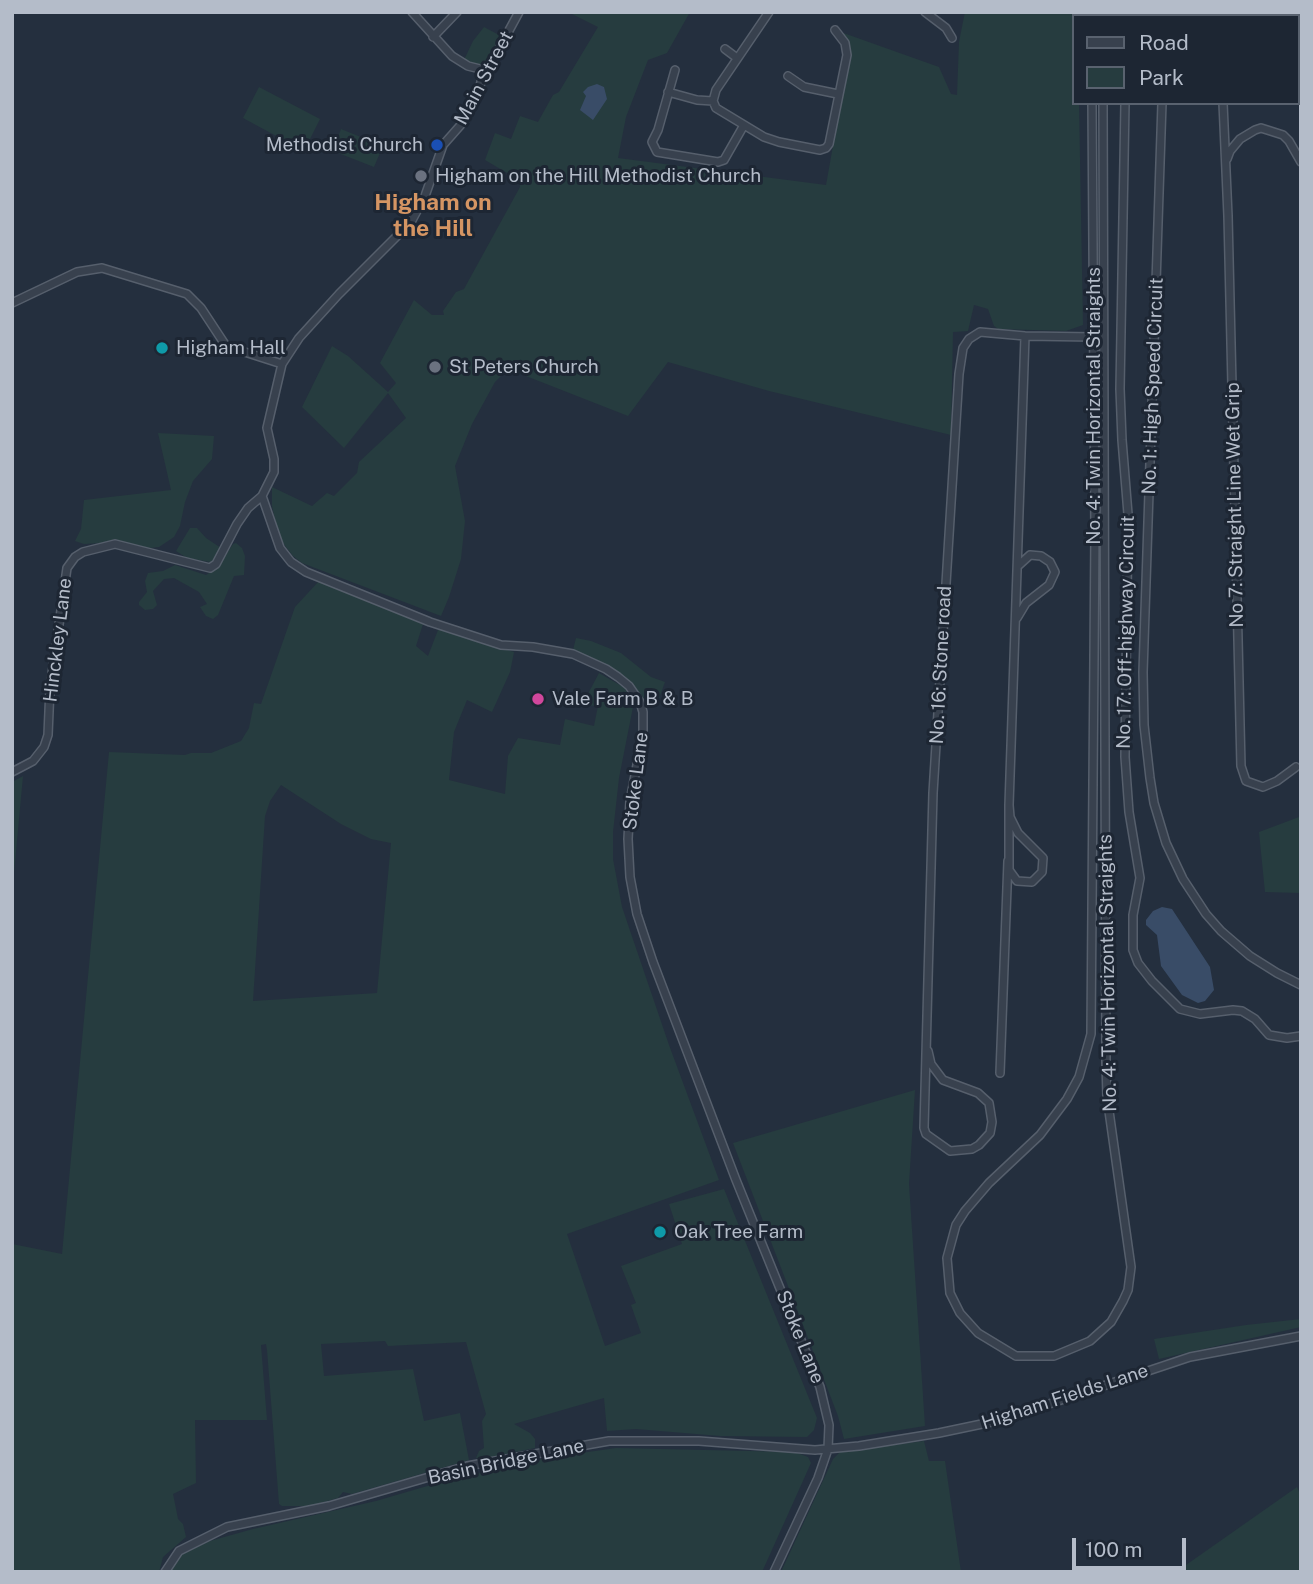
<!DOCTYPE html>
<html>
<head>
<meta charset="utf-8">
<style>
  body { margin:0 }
  #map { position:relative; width:1313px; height:1584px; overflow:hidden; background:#242f3e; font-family:"Public Sans",sans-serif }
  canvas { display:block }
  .frame { position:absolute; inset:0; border:14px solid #b4bcc9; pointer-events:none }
  .legend { position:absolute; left:1072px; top:14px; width:228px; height:91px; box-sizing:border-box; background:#1d2633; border:2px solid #59626f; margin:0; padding:9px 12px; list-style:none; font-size:21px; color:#b4bcc9 }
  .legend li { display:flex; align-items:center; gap:14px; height:35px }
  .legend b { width:35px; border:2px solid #59626f }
  .scale { position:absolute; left:1072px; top:1538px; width:114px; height:32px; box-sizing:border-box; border:4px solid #b4bcc9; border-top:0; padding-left:9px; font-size:21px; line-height:24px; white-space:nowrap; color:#b4bcc9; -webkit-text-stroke:5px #1d2633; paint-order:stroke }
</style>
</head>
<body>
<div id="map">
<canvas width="1313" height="1584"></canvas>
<div class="frame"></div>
<ul class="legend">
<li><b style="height:9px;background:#38414e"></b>Road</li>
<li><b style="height:19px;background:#263c3f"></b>Park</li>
</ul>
<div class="scale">100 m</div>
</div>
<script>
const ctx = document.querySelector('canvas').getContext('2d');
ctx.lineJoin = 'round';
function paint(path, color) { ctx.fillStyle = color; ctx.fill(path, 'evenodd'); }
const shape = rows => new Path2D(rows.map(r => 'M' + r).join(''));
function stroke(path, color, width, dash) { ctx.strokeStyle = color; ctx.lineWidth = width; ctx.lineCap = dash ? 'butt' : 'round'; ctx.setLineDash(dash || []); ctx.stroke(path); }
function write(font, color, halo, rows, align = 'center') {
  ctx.font = font + ' "Public Sans",sans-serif'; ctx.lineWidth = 6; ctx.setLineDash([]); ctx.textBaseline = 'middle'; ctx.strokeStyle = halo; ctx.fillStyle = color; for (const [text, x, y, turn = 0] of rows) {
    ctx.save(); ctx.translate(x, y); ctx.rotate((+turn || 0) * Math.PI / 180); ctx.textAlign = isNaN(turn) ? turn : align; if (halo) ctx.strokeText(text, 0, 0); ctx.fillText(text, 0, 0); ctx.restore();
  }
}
paint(shape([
  [568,12,690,12,667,53,648,60,626,117,618,158,826,185,849,56,835,30,939,67,951,94,957,95,959,42,965,12,1078,12,1078,16,1073,16,1073,103,1079,103,1083,325,1066,331,998,329,994,326,988,309,974,305,968,331,953,332,951,435,769,391,668,362,628,416,508,369,495,382,472,424,455,466,465,521,461,559,449,597,441,616,302,563,293,556,279,538,272,506,272,487,312,506,327,493,334,496,357,473,359,462,406,418,388,393,344,448,302,407,332,346,348,356,388,392,396,383,380,363,414,300,432,315,444,315,443,311,456,292,464,289,520,187,519,180,485,160,495,133,511,139,520,116,538,122,553,95,559,92,598,27],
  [484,27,501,36,483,66,480,67,464,60,473,41],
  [259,87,320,119,304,151,243,118],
  [341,129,383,146,374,167,333,151],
  [158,433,214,436,212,459,193,481,185,502,180,526,174,537,159,547,150,548,117,542,84,544,75,541,81,529,84,500,171,490],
  [190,528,197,528,206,538,221,548,216,560,210,562,187,558,176,551],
  [236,543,242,548,245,556,244,575,234,576,218,615,213,619,206,616,200,607,207,604,199,592,174,578,164,579,153,591,157,605,153,609,145,610,139,605,139,602,147,592,145,581,148,573,163,571,175,565,206,575,217,568,233,544],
  [319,581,423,624,416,646,428,656,438,630,443,629,514,652,510,672,492,712,467,700,454,732,449,780,505,794,508,756,518,738,560,745,565,719,594,726,598,706,582,705,599,673,625,688,633,707,619,778,613,832,613,859,622,907,669,1045,719,1180,567,1234,605,1346,641,1333,631,1305,636,1303,621,1266,682,1244,669,1204,724,1189,817,1418,814,1430,807,1437,720,1436,636,1429,607,1431,604,1398,514,1424,530,1433,535,1439,535,1448,482,1459,476,1458,479,1451,484,1448,482,1421,486,1414,466,1342,388,1346,385,1341,321,1344,324,1376,413,1369,424,1421,460,1413,469,1460,352,1494,343,1492,338,1498,310,1506,282,1506,279,1504,267,1350,266,1344,261,1345,267,1420,195,1420,196,1483,173,1494,178,1519,183,1524,186,1537,163,1557,159,1572,12,1572,12,1244,62,1254,109,752,185,755,191,753,211,753,241,741,249,728,254,703,261,704,295,607],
  [281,785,341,824,371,839,391,843,377,993,253,1001,265,816,270,801],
  [576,638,591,641,621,653,651,677,665,682,657,704,646,703,629,681,605,664,573,650],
  [23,776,12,895,12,782],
  [1299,817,1300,893,1265,892,1259,832],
  [915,1090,909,1184,925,1426,844,1439,838,1416,733,1143],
  [1301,1319,1301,1327,1159,1359,1154,1339,1246,1325],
  [924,1441,929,1461,945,1461,961,1572,781,1572,833,1459,840,1452],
  [616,1448,795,1452,808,1457,811,1463,762,1572,169,1572,181,1555,210,1541,253,1529,376,1501,441,1482,546,1458],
  [1297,1487,1301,1496,1301,1572,1176,1572]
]), '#263c3f');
paint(shape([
  [597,84,604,87,607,99,593,120,580,110,586,96,583,92,588,87],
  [1162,907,1172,909,1210,967,1214,990,1205,1001,1198,1003,1182,995,1161,966,1157,935,1146,925,1146,920,1153,911]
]), '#394c67');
const minor = shape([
  [412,12,452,56,468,66,484,70],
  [769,12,716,90,713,101,716,108,764,137,779,142,820,150,826,148,829,144,847,55,845,43,835,30],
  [925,12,946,28,952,38],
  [1092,12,1092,16],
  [1103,12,1103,16],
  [1219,12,1219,16],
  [1127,16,1127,12],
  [1165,16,1165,12],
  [433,37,457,12],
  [725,49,737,58],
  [675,70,658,130,652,142,657,152,718,162,724,160,744,125],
  [788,76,804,87,838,94],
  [668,92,697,100,713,101],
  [1092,103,1095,532,1091,1034,1079,1077,1067,1099,1040,1135,989,1183,965,1211,956,1225,947,1258,950,1293,960,1313,978,1333,1016,1356,1054,1356,1090,1341,1111,1322,1123,1301,1128,1290,1131,1267,1107,1097,1106,1063,1103,103],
  [1125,103,1120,389,1122,440,1128,514,1125,757,1129,812,1140,878,1133,915,1133,950,1138,963,1152,981,1180,1009,1200,1014,1233,1010,1242,1011,1255,1019,1269,1035,1287,1038,1301,1036],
  [1162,103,1143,672,1144,725,1150,778,1154,803,1166,843,1183,879,1206,914,1221,931,1250,956,1277,973,1301,985],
  [1223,103,1228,216,1241,766,1246,781,1263,787,1277,781,1296,767],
  [1227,159,1230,151,1240,139,1255,130,1261,128,1283,135,1289,141,1301,162],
  [12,303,77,272,102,268,187,294,201,308,226,346,282,364],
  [262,496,280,548,291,562,306,572,430,622,501,645,533,647,573,654,606,669,618,677,629,686,640,702,643,712,643,734,630,801,628,839,630,877,637,914,653,962,736,1180,820,1387,829,1425,828,1449,818,1478,774,1572],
  [1017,618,1026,603,1049,585,1055,572,1050,562,1041,556,1030,555,1019,565],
  [12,772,33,761,44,747,48,735,50,688,67,568,75,557,83,552,115,544,210,568,216,564,237,524,248,508,262,496,274,472,274,459,267,428,282,364,299,338,339,294,411,222,425,196,443,145,466,119,480,86,484,70,493,60,519,12],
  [1009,805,1025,336],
  [1009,805,1010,817,1018,833,1043,858,1042,872,1032,882,1017,881,1009,870,1009,805],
  [928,1051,931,1064,943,1080,978,1093,989,1103,992,1122,990,1133,979,1145,972,1149,950,1151,926,1134,924,1128,933,793,959,374,963,348,969,339,980,332,1025,336,1094,337],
  [1000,1073,1008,861],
  [165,1572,179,1551,227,1527,329,1506,467,1466,609,1441,699,1441,815,1450,859,1446,939,1433,1001,1420,1190,1357,1301,1336]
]);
stroke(minor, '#565f6c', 10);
stroke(minor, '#38414e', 7);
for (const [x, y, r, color] of [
  [437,145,7,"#1a4fb4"],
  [421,176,7,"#6b7280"],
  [162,348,7,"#0f9aa8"],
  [435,367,7,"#6b7280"],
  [538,699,7,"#d1479c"],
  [660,1232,7,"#0f9aa8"]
]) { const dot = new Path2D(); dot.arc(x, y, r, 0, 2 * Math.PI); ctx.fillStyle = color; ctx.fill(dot); stroke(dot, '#1d2633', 2.5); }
write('19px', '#b4bcc9', '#1d2633', [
  ["Main Street",484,78,-62],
  ["No. 1: High Speed Circuit",1153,386,-88],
  ["No. 4: Twin Horizontal Straights",1094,406,-90],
  ["No 7: Straight Line Wet Grip",1235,505,-91],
  ["No. 17: Off-highway Circuit",1126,632,-89],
  ["Hinckley Lane",58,640,-83],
  ["No. 16: Stone road",941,665,-87],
  ["Stoke Lane",636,781,-83],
  ["No. 4: Twin Horizontal Straights",1108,973,-91],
  ["Stoke Lane",800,1337,68],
  ["Higham Fields Lane",1065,1397,-18],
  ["Basin Bridge Lane",506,1462,-12]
]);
write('19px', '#b4bcc9', '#1d2633', [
  ["Methodist Church",423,145,"right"],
  ["Higham on the Hill Methodist Church",435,176],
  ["Higham Hall",176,348],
  ["St Peters Church",449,367],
  ["Vale Farm B & B",552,699],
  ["Oak Tree Farm",674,1232]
], 'left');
write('bold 23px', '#d59563', '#1d2633', [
  ["Higham on",433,203],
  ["the Hill",433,229]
]);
</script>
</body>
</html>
